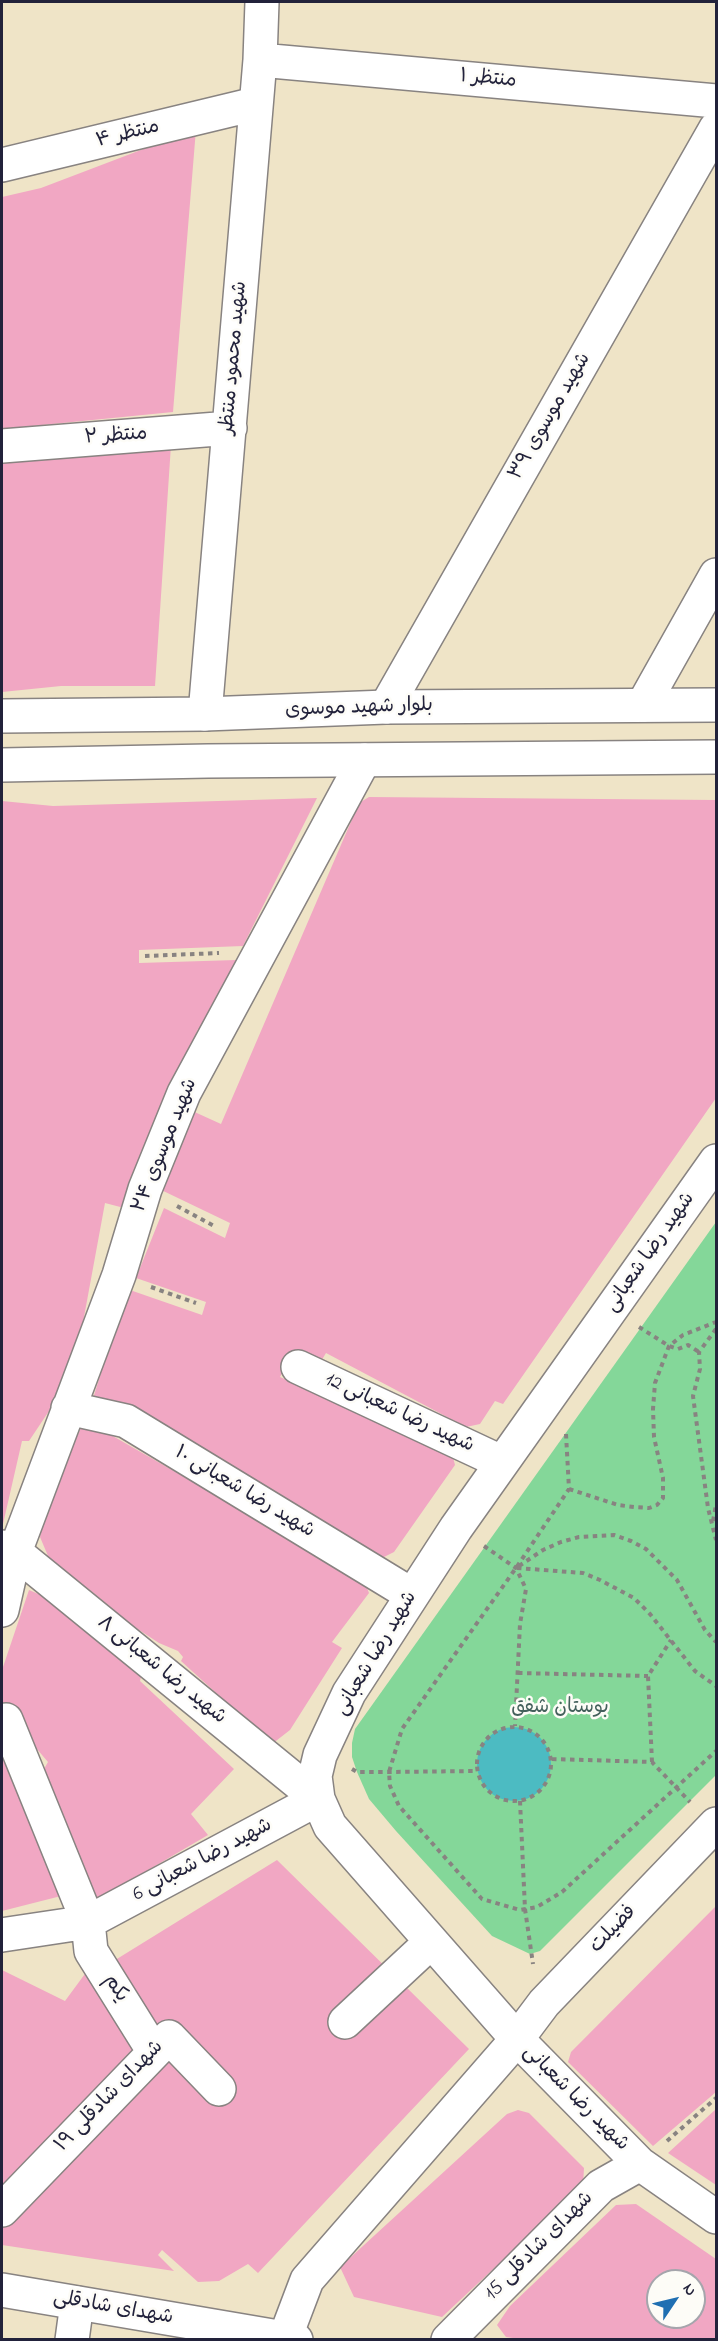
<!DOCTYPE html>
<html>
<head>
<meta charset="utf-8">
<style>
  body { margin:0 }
  #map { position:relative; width:718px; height:2341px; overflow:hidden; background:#efe4c7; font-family:"Indie Flower",sans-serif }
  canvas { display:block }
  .frame { position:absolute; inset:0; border:3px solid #22223b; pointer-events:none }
  .north { position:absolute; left:646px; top:2269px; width:60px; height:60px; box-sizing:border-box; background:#fdfcf7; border:2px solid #a5a5ac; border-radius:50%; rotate:55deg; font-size:16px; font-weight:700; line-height:24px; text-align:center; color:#22223b }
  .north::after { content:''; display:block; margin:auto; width:21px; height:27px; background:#1f6fb2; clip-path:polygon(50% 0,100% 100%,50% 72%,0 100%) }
</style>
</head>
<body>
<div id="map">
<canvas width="718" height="2341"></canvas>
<div class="frame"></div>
<div class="north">N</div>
</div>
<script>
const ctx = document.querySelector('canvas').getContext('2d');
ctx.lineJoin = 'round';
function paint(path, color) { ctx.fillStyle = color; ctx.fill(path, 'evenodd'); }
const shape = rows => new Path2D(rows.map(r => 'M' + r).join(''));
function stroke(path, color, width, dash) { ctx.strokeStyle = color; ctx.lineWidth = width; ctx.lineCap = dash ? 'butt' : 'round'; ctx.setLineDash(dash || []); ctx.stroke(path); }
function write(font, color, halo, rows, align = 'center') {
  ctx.font = font + ' "Indie Flower","Playpen Sans Arabic",sans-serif'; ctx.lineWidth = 5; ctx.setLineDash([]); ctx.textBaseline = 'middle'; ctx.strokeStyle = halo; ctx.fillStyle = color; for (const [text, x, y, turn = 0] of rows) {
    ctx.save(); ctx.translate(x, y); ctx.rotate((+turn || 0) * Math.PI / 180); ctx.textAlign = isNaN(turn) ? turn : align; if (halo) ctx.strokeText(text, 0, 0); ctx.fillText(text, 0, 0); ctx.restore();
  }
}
paint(shape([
  [716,1222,716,1775,540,1951,530,1954,492,1936,396,1831,369,1799,357,1772,352,1757,352,1743,355,1729]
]), '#84d799');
paint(shape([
  '477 1764a37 37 0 1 1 74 0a37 37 0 1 1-74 0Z'
]), '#4cbbc2');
paint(shape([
  [196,129,173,412,2,429,2,197,41,188],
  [171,445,155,686,61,686,2,692,2,458],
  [369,797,716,800,716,1098,503,1404,495,1401,480,1424,466,1427,326,1353,320,1363,293,1352,280,1377,451,1450,455,1465,394,1552,382,1558,91,1405,127,1289,202,1315,206,1302,136,1278,164,1208,225,1238,230,1223,155,1187,188,1109,221,1124,359,803],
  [317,798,243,946,139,950,139,963,236,960,204,1029,198,1029,128,1209,105,1203,77,1355,69,1381,29,1441,22,1441,3,1524,2,1524,2,801,53,806],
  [84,1422,115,1426,111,1435,364,1580,369,1593,332,1642,342,1648,290,1730,272,1744,181,1661,183,1657,178,1651,159,1643,133,1626,90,1590,51,1563,40,1537,45,1501],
  [29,1590,67,1606,144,1665,140,1681,234,1769,191,1814,208,1835,97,1900,40,1776,48,1762,2,1708,2,1670],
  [2,1724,65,1895,2,1911],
  [277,1860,469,2049,258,2273,248,2264,219,2281,198,2282,162,2250,158,2255,174,2271,2,2245,2,2229,171,2052,158,2036,112,1962],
  [716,1906,716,2092,653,2146,568,2062,571,2052],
  [90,1967,144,2051,2,2201,2,1970,65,2001],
  [716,2109,716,2185,668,2153],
  [518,2110,529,2113,584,2168,583,2185,442,2317,354,2297,340,2267,507,2114],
  [636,2204,716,2259,716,2340,527,2340,506,2337,497,2325,510,2306,616,2205],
  [658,2281,694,2281,694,2317,658,2317]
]), '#f1a7c3');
const minor = shape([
  [260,60,716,101],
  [2,165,255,104],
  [2,446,230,428],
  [643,705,716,575],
  [386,707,716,128],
  [205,714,260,60,262,2],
  [716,1161,456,1528,349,1693,320,1755,315,1776,318,1799,330,1826,517,2039,640,2164,716,2217],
  [298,1367,501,1462],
  [68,1408,126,1421,412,1595],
  [2,1547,15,1552,318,1799,88,1922,2,1935],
  [2,1610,15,1552,119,1275,145,1189,184,1093,364,760],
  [6,1720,88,1922,91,1951,154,2052],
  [345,2022,431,1942],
  [2,2210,169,2037,219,2089],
  [285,2338,307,2280,517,2039,544,2003,716,1824],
  [72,2340,77,2303],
  [448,2340,601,2186,640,2164]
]);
const major = shape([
  [2,716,205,714,386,707,716,705],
  [2,765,208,761,716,757],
  [2,2290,296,2340]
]);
stroke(minor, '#888381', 36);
stroke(major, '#888381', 36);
stroke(shape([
  [145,956,219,953],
  [177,1206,216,1227],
  [151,1287,196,1303],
  [639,1327,669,1346,678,1349,688,1345,699,1352],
  [716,1329,699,1352,700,1369,693,1396,708,1508,716,1540],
  [566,1434,569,1489,516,1568,402,1729,389,1772,390,1786,399,1806,482,1899,520,1910,537,1907,562,1892,716,1751],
  [569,1489,618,1505,634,1507,649,1508,657,1505,663,1498,663,1478,654,1437,653,1409,655,1383,669,1346,683,1335,716,1322],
  [713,1521,716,1505],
  [484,1546,516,1568,526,1589,520,1624,515,1726],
  [519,1566,543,1550,561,1542,579,1537,614,1535,631,1541,646,1549,677,1580,705,1630,716,1642],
  [517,1568,583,1573,600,1580,634,1598,650,1614,695,1671,716,1686],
  [518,1673,648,1676],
  '477 1764a37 37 0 1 1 74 0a37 37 0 1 1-74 0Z',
  [552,1759,652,1762,690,1802],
  [652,1762,648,1676,671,1640],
  [352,1769,357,1772,389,1772,477,1771],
  [520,1801,525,1909,533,1964],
  [667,2141,716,2098]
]), '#888381', 4, [4.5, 4.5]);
stroke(minor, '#fff', 33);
stroke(major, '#fff', 33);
write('20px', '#22223b', '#fdfcf7', [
  ["منتظر ۱",488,80,5],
  ["منتظر ۴",128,135,-14],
  ["شهید محمود منتظر",235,358,-85],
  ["شهید موسوی ۳۹",551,417,-60],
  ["منتظر ۲",116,437,-4],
  ["بلوار شهید موسوی",359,709,-2],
  ["شهید موسوی ۲۴",166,1146,-68],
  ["شهید رضا شعبانی",651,1253,-55],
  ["شهید رضا شعبانی 12",399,1414,25],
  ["شهید رضا شعبانی ۱۰",244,1493,31],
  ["شهید رضا شعبانی",377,1654,-59],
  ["شهید رضا شعبانی ۸",161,1671,39],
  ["شهید رضا شعبانی 6",203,1861,-28],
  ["فضیلت",614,1930,-46],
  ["یکم",115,1989,58],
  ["شهدای شادقلی ۱۹",110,2097,-46],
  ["شهید رضا شعبانی",575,2099,45],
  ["شهدای شادقلی 15",540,2247,-45],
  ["شهدای شادقلی",113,2309,10]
]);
write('20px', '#44615c', '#fdfcf7', [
  ["بوستان شفق",560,1709]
]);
</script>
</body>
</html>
